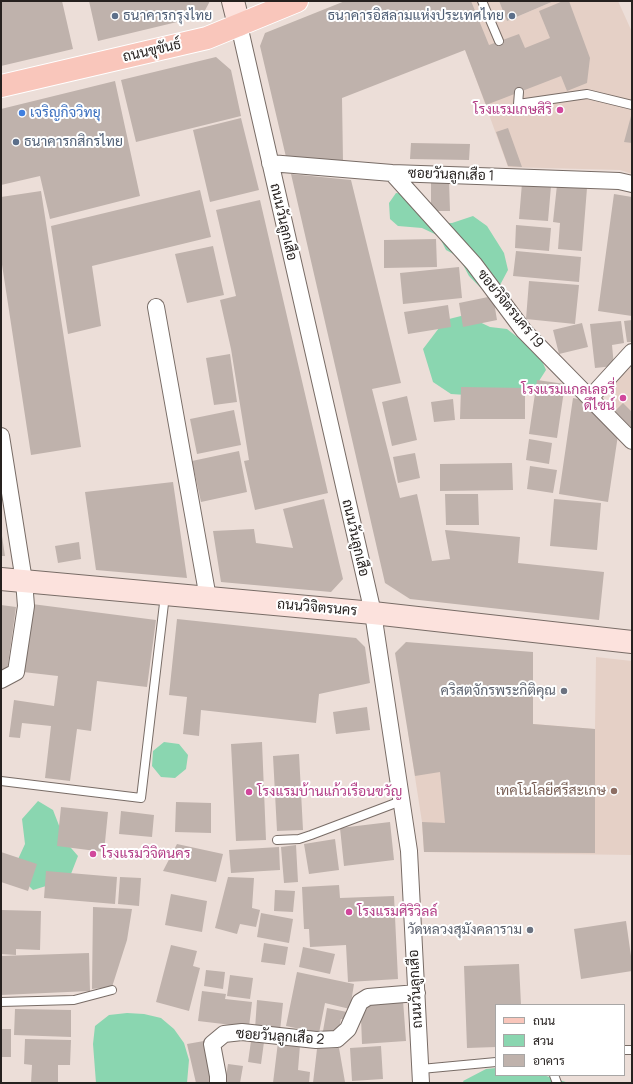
<!DOCTYPE html>
<html>
<head>
<meta charset="utf-8">
<style>
  body { margin:0 }
  #map { position:relative; width:633px; height:1084px; overflow:hidden; background:#ecded8; font-family:Manrope,Sarabun,sans-serif }
  canvas { display:block }
  .frame { position:absolute; inset:0; border:2px solid #26211f; pointer-events:none }
  .legend { position:absolute; left:495px; top:1004px; width:130px; height:72px; box-sizing:border-box; background:#fff; border:1px solid #a8a6a5; margin:0; padding:5px 7px; list-style:none; font-size:12px; color:#26211f }
  .legend li { display:flex; align-items:center; gap:8px; height:20px }
  .legend b { width:20px; border:1px solid #a8a6a5 }
</style>
</head>
<body>
<div id="map">
<canvas width="633" height="1084"></canvas>
<div class="frame"></div>
<ul class="legend">
<li><b style="height:5px;background:#f9c6bb"></b>ถนน</li>
<li><b style="height:11px;background:#8ad6b0"></b>สวน</li>
<li><b style="height:11px;background:#bfb2ac"></b>อาคาร</li>
</ul>
</div>
<script>
const ctx = document.querySelector('canvas').getContext('2d');
ctx.lineJoin = 'round';
function paint(path, color) { ctx.fillStyle = color; ctx.fill(path, 'evenodd'); }
const shape = rows => new Path2D(rows.map(r => 'M' + r).join(''));
function stroke(path, color, width, dash) { ctx.strokeStyle = color; ctx.lineWidth = width; ctx.lineCap = dash ? 'butt' : 'round'; ctx.setLineDash(dash || []); ctx.stroke(path); }
function write(font, color, halo, rows, align = 'center') {
  ctx.font = font + ' Manrope,Sarabun,sans-serif'; ctx.lineWidth = 4; ctx.setLineDash([]); ctx.textBaseline = 'middle'; ctx.strokeStyle = halo; ctx.fillStyle = color; for (const [text, x, y, turn = 0] of rows) {
    ctx.save(); ctx.translate(x, y); ctx.rotate((+turn || 0) * Math.PI / 180); ctx.textAlign = isNaN(turn) ? turn : align; if (halo) ctx.strokeText(text, 0, 0); ctx.fillText(text, 0, 0); ctx.restore();
  }
}
paint(shape([
  [446,1,499,1,507,21,554,1,618,1,632,32,632,174,620,170,508,167,467,54],
  [632,366,632,429,615,411,613,384],
  [596,657,632,661,632,855,424,852,422,822,408,732,533,724,595,729]
]), '#e5d0c6');
paint(shape([
  [396,193,418,195,440,223,452,223,473,216,487,226,504,253,508,270,500,285,482,289,469,276,459,257,446,250,439,236,422,228,398,226,390,219,389,203],
  [465,315,490,327,507,329,539,354,546,370,532,392,512,398,451,394,433,382,423,349,445,320],
  [164,742,179,744,188,755,186,769,175,778,161,777,152,766,153,751],
  [38,801,53,810,65,841,78,856,69,879,33,890,15,872,14,868,25,844,22,819],
  [127,1013,144,1014,161,1018,174,1029,184,1043,189,1060,187,1083,96,1083,93,1044,95,1026,109,1015],
  [496,1068,496,1075,543,1075,569,1083,464,1083,463,1081,486,1069]
]), '#8ad6b0');
paint(shape([
  [1,1,62,1,73,49,1,66],
  [89,1,210,1,202,16,98,41],
  [345,1,471,1,489,45,519,34,525,48,550,38,539,11,563,1,569,1,590,58,587,83,567,91,561,76,486,105,465,50,342,98,343,162,286,157,260,46,265,33],
  [499,1,554,1,507,21],
  [216,57,231,70,241,116,136,142,121,80],
  [115,81,140,196,50,219,40,176,1,185,1,109],
  [631,116,632,116,632,143,624,142],
  [241,118,259,190,210,202,193,130],
  [508,128,522,167,508,166,496,132],
  [411,143,470,144,469,160,410,159],
  [291,174,351,180,401,383,372,389,400,498,417,494,432,561,450,559,445,530,520,537,518,563,604,572,599,620,410,599,385,583],
  [431,181,449,181,450,211,431,211],
  [522,183,551,186,548,221,519,219],
  [557,185,587,188,582,251,558,249,560,223,553,222],
  [200,190,211,237,92,266,101,326,68,334,51,226],
  [41,191,81,447,31,455,1,258,1,197],
  [614,194,632,197,632,316,598,311],
  [260,200,328,493,255,510,244,461,249,460,231,349,220,300,236,296,216,210],
  [516,225,551,228,549,251,515,248],
  [436,239,437,267,384,268,384,240],
  [213,246,224,295,187,303,175,254],
  [516,251,581,257,579,282,513,276],
  [459,267,462,298,403,304,400,273],
  [529,281,579,285,575,324,526,319],
  [493,296,497,320,463,327,459,303],
  [448,305,451,327,408,334,404,312],
  [632,320,632,342,627,342,624,321],
  [621,321,624,343,612,345,614,366,595,368,590,324],
  [582,323,588,347,559,354,553,330],
  [230,354,237,402,214,405,206,358],
  [537,380,565,384,557,438,529,434],
  [461,387,525,388,525,419,460,419],
  [407,396,417,440,392,446,382,402],
  [573,398,583,400,618,435,608,502,559,494],
  [453,399,455,420,434,422,431,402],
  [623,403,632,412,632,429,615,411],
  [234,410,241,445,197,454,190,419],
  [529,439,552,443,549,464,526,460],
  [239,451,247,492,201,502,192,461],
  [415,453,420,478,398,483,393,457],
  [512,463,513,490,440,491,440,464],
  [530,466,557,470,553,493,527,489],
  [173,482,187,578,96,570,85,492],
  [445,494,478,494,479,525,446,525],
  [324,499,343,579,331,592,221,582,213,531,254,529,256,543,293,548,283,509],
  [554,499,601,503,597,550,550,546],
  [1,536,2,536,5,556,1,556],
  [79,542,81,559,58,563,55,546],
  [32,604,156,620,147,687,97,681,91,731,77,729,70,781,45,778,51,726,22,723,20,738,9,737,14,700,54,706,58,676,23,672],
  [1,605,16,607,7,672,1,671],
  [177,619,356,638,365,647,370,683,319,694,316,723,201,710,199,736,183,734,187,697,169,695],
  [406,642,533,652,533,724,595,729,595,853,424,852,422,822,445,823,440,772,415,776,395,653],
  [367,707,370,730,336,734,333,712],
  [262,742,266,840,236,841,231,744],
  [299,754,303,830,277,831,273,756],
  [176,802,211,803,211,833,175,832],
  [61,807,108,812,104,852,57,846],
  [121,811,154,815,152,837,119,834],
  [390,822,394,860,344,866,340,828],
  [335,839,339,870,309,874,304,844],
  [177,844,223,854,216,882,163,871],
  [296,845,298,882,284,883,281,847],
  [279,847,280,870,231,873,229,850],
  [1,852,37,864,28,891,1,882],
  [46,871,117,877,115,904,44,898],
  [120,877,141,878,139,906,118,904],
  [228,877,254,878,252,908,260,910,256,927,240,924,237,934,215,928],
  [339,885,340,898,394,896,398,979,348,982,346,945,310,947,309,929,304,929,302,887],
  [275,890,295,891,293,912,274,911],
  [171,894,207,901,202,932,165,925],
  [93,907,132,909,127,940,112,987,92,989],
  [1,910,41,911,40,950,16,949,16,955,1,954],
  [261,913,293,919,289,943,257,937],
  [626,921,632,963,632,971,581,979,574,929],
  [264,943,288,947,285,965,261,962],
  [171,945,197,951,193,966,200,968,189,1011,156,1002],
  [303,947,335,954,330,974,299,967],
  [89,953,90,991,1,995,1,956],
  [519,964,521,1005,496,1005,496,1047,467,1048,464,966],
  [206,970,225,972,223,989,204,986],
  [297,972,354,984,350,1009,325,1003,319,1033,286,1026],
  [230,975,253,978,250,999,227,996],
  [202,991,226,994,225,999,252,1002,249,1027,198,1021],
  [257,1000,283,1003,280,1031,255,1029],
  [403,1000,406,1041,362,1044,361,1018,371,1002],
  [327,1008,347,1012,346,1020,341,1019,338,1033,323,1031],
  [15,1009,71,1010,71,1037,14,1035],
  [1,1029,11,1029,11,1057,1,1057],
  [25,1039,71,1040,70,1065,58,1065,58,1083,31,1083,32,1065,24,1064],
  [204,1041,214,1083,196,1083,187,1044],
  [251,1041,264,1042,261,1064,248,1062],
  [278,1042,300,1045,298,1070,310,1072,309,1083,273,1083],
  [381,1046,383,1079,352,1081,350,1048],
  [339,1048,345,1082,349,1083,313,1083,317,1049],
  [228,1064,243,1066,240,1083,225,1083]
]), '#bfb2ac');
const lane = shape([
  [482,1,499,41],
  [519,92,518,104,587,94,632,105],
  [1,781,141,798,165,595],
  [277,840,299,839,311,835,401,801],
  [1,1002,74,1000,112,990],
  [624,1050,632,1050],
  [421,1069,496,1062],
  [554,1075,557,1083]
]);
const street = shape([
  [239,25,373,613,409,851,421,1083],
  [270,163,392,173,619,181,632,184],
  [392,173,474,264,524,331,632,441],
  [156,307,208,598],
  [590,398,632,352],
  [1,436,24,581,26,606,16,672,1,680],
  [218,1083,218,1076,212,1044,224,1034,242,1032,316,1040,337,1039,348,1029,360,1002,368,997,417,993]
]);
const secondary = shape([
  [233,1,239,25],
  [1,579,373,613,632,642]
]);
const primary = shape([
  [1,86,207,38,297,1]
]);
stroke(lane, '#786c66', 10);
stroke(street, '#786c66', 18);
stroke(secondary, '#786c66', 24);
stroke(primary, '#fff', 24);
stroke(lane, '#fff', 8);
stroke(street, '#fff', 16);
stroke(secondary, '#fce2dd', 22);
stroke(primary, '#f9c6bb', 22);
for (const [x, y, r, color] of [
  [115,16,4,"#5c6f8a"],
  [512,16,4,"#5c6f8a"],
  [560,110,4,"#d1479c"],
  [22,113,4,"#3f7fe0"],
  [16,142,4,"#5c6f8a"],
  [623,398,4,"#d1479c"],
  [564,691,4,"#6b7280"],
  [614,791,4,"#8d6e63"],
  [249,792,4,"#d1479c"],
  [93,854,4,"#d1479c"],
  [349,912,4,"#d1479c"],
  [530,930,4,"#6b7280"]
]) { const dot = new Path2D(); dot.arc(x, y, r, 0, 2 * Math.PI); ctx.fillStyle = color; ctx.fill(dot); stroke(dot, '#fff', 1.5); }
write('14px', '#4e5e75', '#fff', [
  ["ธนาคารกรุงไทย",123,16],
  ["ธนาคารอิสลามแห่งประเทศไทย",504,16,"right"],
  ["ธนาคารกสิกรไทย",24,142]
], 'left');
write('14px', '#26211f', '#fff', [
  ["ถนนขุขันธ์",152,51,-13],
  ["ซอยวันลูกเสือ 1",451,175,2],
  ["ถนนวันลูกเสือ",283,222,77],
  ["ซอยวิจิตรนคร 19",510,309,51],
  ["ถนนวันลูกเสือ",355,538,77],
  ["ถนนวิจิตรนคร",317,608,5],
  ["ถนนวันลูกเสือ",416,989,-93],
  ["ซอยวันลูกเสือ 2",280,1037,4]
]);
write('14px', '#b23c85', '#fff', [
  ["โรงแรมเกษสิริ",552,110,"right"],
  ["โรงแรมแกลเลอรี่",615,390,"right"],
  ["ดีไซน์",615,406,"right"],
  ["โรงแรมบ้านแก้วเรือนขวัญ",257,792],
  ["โรงแรมวิจิตนคร",101,854],
  ["โรงแรมศิริวิลล์",357,912]
], 'left');
write('14px', '#366cbe', '#fff', [
  ["เจริญกิจวิทยุ",30,113]
], 'left');
write('14px', '#5b616d', '#fff', [
  ["คริสตจักรพระกิติคุณ",556,691],
  ["วัดหลวงสุมังคลาราม",522,930]
], 'right');
write('14px', '#785e54', '#fff', [
  ["เทคโนโลยีศรีสะเกษ",606,791]
], 'right');
</script>
</body>
</html>
